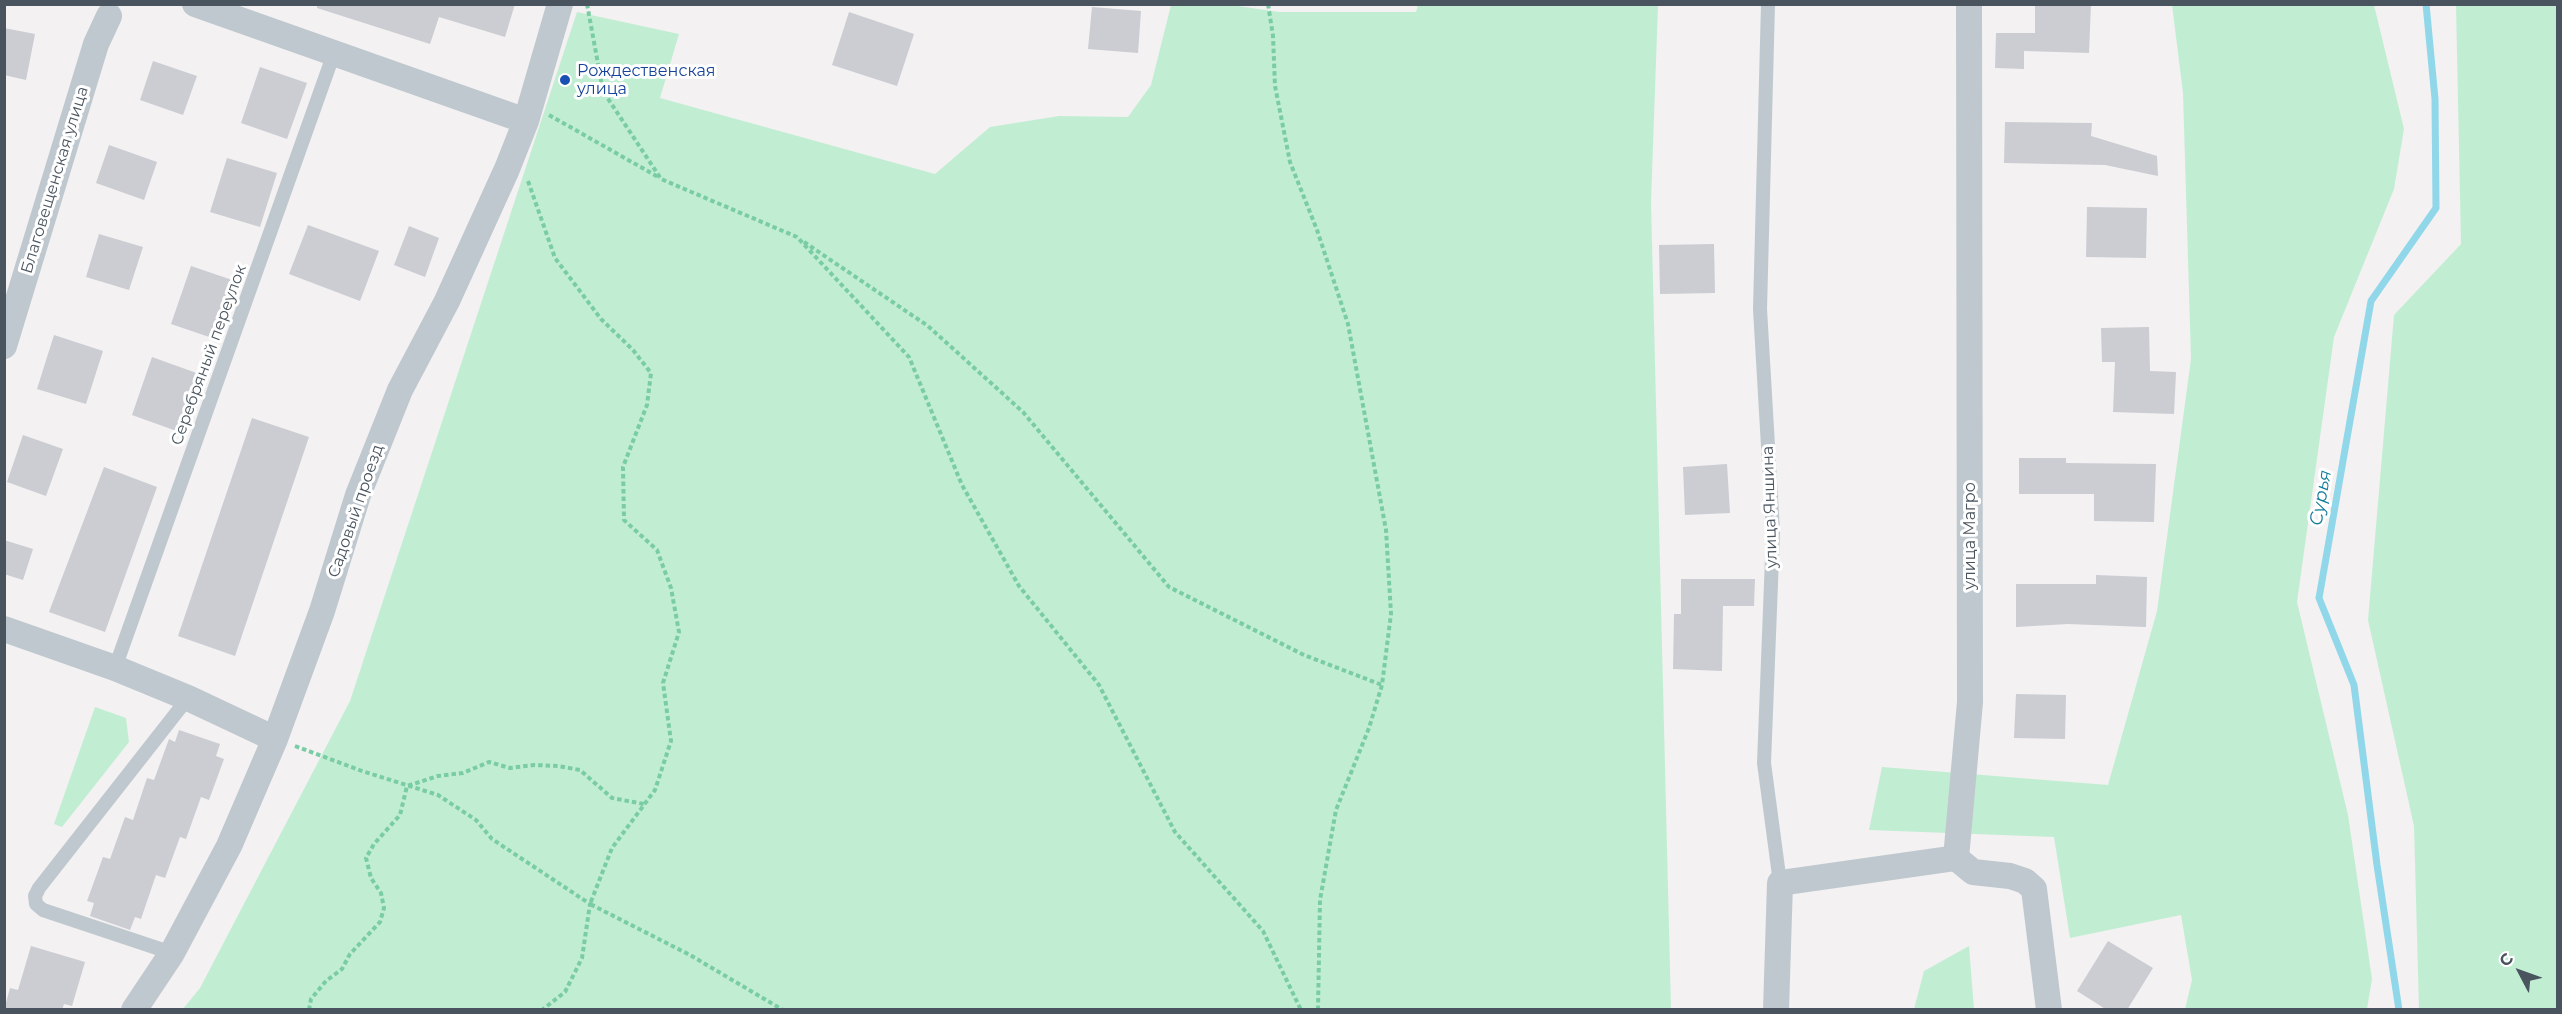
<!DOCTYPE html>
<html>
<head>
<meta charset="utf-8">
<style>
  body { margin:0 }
  #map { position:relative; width:2562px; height:1014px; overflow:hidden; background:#f3f1f1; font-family:Montserrat,sans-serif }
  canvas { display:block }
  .frame { position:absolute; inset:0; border:6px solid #49545e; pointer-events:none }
  .north { position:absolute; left:2490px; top:942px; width:60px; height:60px; -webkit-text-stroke:4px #fff; paint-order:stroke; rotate:311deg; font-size:16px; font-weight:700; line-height:24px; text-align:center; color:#49545e }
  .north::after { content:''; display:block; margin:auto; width:21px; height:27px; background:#49545e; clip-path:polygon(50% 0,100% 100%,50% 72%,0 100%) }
</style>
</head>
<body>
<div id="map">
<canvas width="2562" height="1014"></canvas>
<div class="frame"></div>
<div class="north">С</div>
</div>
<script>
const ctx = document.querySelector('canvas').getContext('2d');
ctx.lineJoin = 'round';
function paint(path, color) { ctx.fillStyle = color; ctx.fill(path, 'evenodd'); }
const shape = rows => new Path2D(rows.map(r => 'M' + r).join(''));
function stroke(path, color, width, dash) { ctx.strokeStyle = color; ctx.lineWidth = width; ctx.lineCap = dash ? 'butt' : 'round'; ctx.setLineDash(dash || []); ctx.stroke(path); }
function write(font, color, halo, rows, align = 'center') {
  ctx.font = font + ' Montserrat,sans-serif'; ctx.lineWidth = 6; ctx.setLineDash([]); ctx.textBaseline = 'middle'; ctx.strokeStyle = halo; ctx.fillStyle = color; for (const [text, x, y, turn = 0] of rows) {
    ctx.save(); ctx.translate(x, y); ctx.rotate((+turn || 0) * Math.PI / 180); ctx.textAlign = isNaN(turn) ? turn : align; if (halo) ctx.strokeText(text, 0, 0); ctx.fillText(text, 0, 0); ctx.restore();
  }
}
paint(shape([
  [1418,5,1658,5,1651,202,1671,1009,183,1009,200,988,350,701,577,12,679,34,660,98,935,174,990,127,1059,116,1128,117,1151,85,1171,5,1231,5,1279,12,1416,12],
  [2172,5,2374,5,2404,129,2394,189,2334,337,2297,602,2348,815,2372,979,2367,1009,2185,1009,2192,980,2181,915,2070,938,2054,837,1869,830,1882,767,2108,785,2157,611,2191,359,2183,93],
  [2456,5,2557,5,2557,1009,2419,1009,2414,826,2368,620,2394,315,2461,244],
  [95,707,126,718,129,742,62,827,54,824],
  [1969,946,1974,1009,1914,1009,1924,971]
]), '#c1eed3');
stroke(shape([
  [2399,1010,2377,865,2354,685,2319,598,2371,301,2436,208,2435,99,2426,4]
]), '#90d7ea', 7);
paint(shape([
  [317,4,515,4,505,37,439,17,430,44,317,8],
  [2035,4,2091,4,2089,53,2024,51,2024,69,1995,68,1996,33,2035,33],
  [1092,7,1141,11,1138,53,1088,49],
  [849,12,914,34,897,86,832,65],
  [4,28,35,34,26,80,4,75],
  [153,61,197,76,183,115,140,100],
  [260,67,307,83,287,139,241,123],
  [2005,122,2092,123,2091,136,2157,156,2158,176,2105,165,2004,163],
  [109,145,157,162,144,200,96,183],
  [227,158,277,173,260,227,210,212],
  [2087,207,2147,208,2146,258,2086,257],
  [308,225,379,251,360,301,289,274],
  [409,226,439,238,425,277,394,265],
  [99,234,143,247,129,290,86,277],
  [1714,244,1715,293,1660,294,1659,245],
  [191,266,241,283,221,341,171,324],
  [2149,327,2150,371,2176,372,2174,414,2113,412,2115,362,2102,362,2101,328],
  [54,335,103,351,86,404,37,389],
  [152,357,202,375,182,433,132,415],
  [252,418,309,437,235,656,178,636],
  [23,435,63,449,46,496,7,482],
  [2019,458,2066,458,2066,463,2156,464,2154,522,2094,521,2094,494,2019,494],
  [1727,464,1730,513,1685,515,1683,467],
  [104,467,157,487,105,632,49,612],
  [4,540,33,549,23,580,4,574],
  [2096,575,2147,577,2146,627,2068,624,2016,627,2016,584,2096,584],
  [1681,579,1755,579,1754,606,1723,606,1722,671,1673,669,1674,614,1681,614],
  [2016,694,2066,695,2065,739,2014,738],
  [179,730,220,744,216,756,224,759,209,800,201,797,186,839,180,837,165,878,156,875,141,919,135,917,130,930,90,916,94,903,87,901,103,857,110,859,125,817,133,820,147,778,154,780,169,739,175,742],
  [2108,941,2153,968,2127,1010,2107,1010,2077,991],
  [31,946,85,962,72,1006,64,1004,62,1010,4,1010,10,988,18,990]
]), '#cbcdd3');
stroke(shape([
  [587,4,603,91,661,179,797,237,909,357,962,485,1019,586,1099,685,1175,832,1263,931,1301,1010],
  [1268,4,1273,36,1275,86,1290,162,1317,230,1348,324,1386,530,1391,614,1382,685,1369,728,1336,810,1320,900,1318,1010],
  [549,115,660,178],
  [528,181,555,258,601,319,633,350,651,373,647,405,623,467,624,520,657,550,671,588,679,632,663,683,671,741,655,790,612,848,590,904,690,955,783,1010],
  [804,242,928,326,1023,412,1169,587,1304,655,1382,685],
  [295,746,362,771,438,795,476,820,492,839,590,904,582,958,565,992,542,1010],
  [309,1010,311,999,326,981,342,969,350,954,380,922,384,908,381,893,371,878,366,858,374,844,400,815,407,786,438,776,463,773,489,762,510,768,534,765,558,766,580,770,612,798,644,804]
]), '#7acca4', 4, [4.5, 3]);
stroke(shape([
  [1768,4,1760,309,1773,532,1764,763,1780,883],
  [115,668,334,53],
  [172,953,43,910,36,904,35,896,39,888,188,698]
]), '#bfc8cf', 14);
stroke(shape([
  [195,4,526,121],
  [1969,4,1970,702,1956,858,1973,872,2010,876,2025,881,2034,889,2049,1010],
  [4,346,96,44,109,16],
  [4,629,115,668,188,698,275,739],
  [134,1010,172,953,229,846,275,739,322,611,358,495,400,390,447,301,507,169,526,121,560,4],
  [1776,1010,1780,883,1956,858]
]), '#bfc8cf', 26);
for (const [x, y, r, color] of [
  [565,80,6,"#1a4fb4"]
]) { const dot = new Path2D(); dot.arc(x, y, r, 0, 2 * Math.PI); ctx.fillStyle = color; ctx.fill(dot); stroke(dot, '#fff', 2); }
write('16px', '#164399', '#fff', [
  ["Рождественская",577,71],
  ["улица",577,89]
], 'left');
write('16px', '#49545e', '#fff', [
  ["Благовещенская улица",55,180,-73],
  ["Серебряный переулок",209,355,-70],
  ["улица Яншина",1770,507,-92],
  ["Садовый проезд",356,511,-71],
  ["улица Магро",1970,536,-90]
]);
write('italic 18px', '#117c9a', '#fff', [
  ["Сурья",2321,498,-80]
]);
</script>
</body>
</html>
